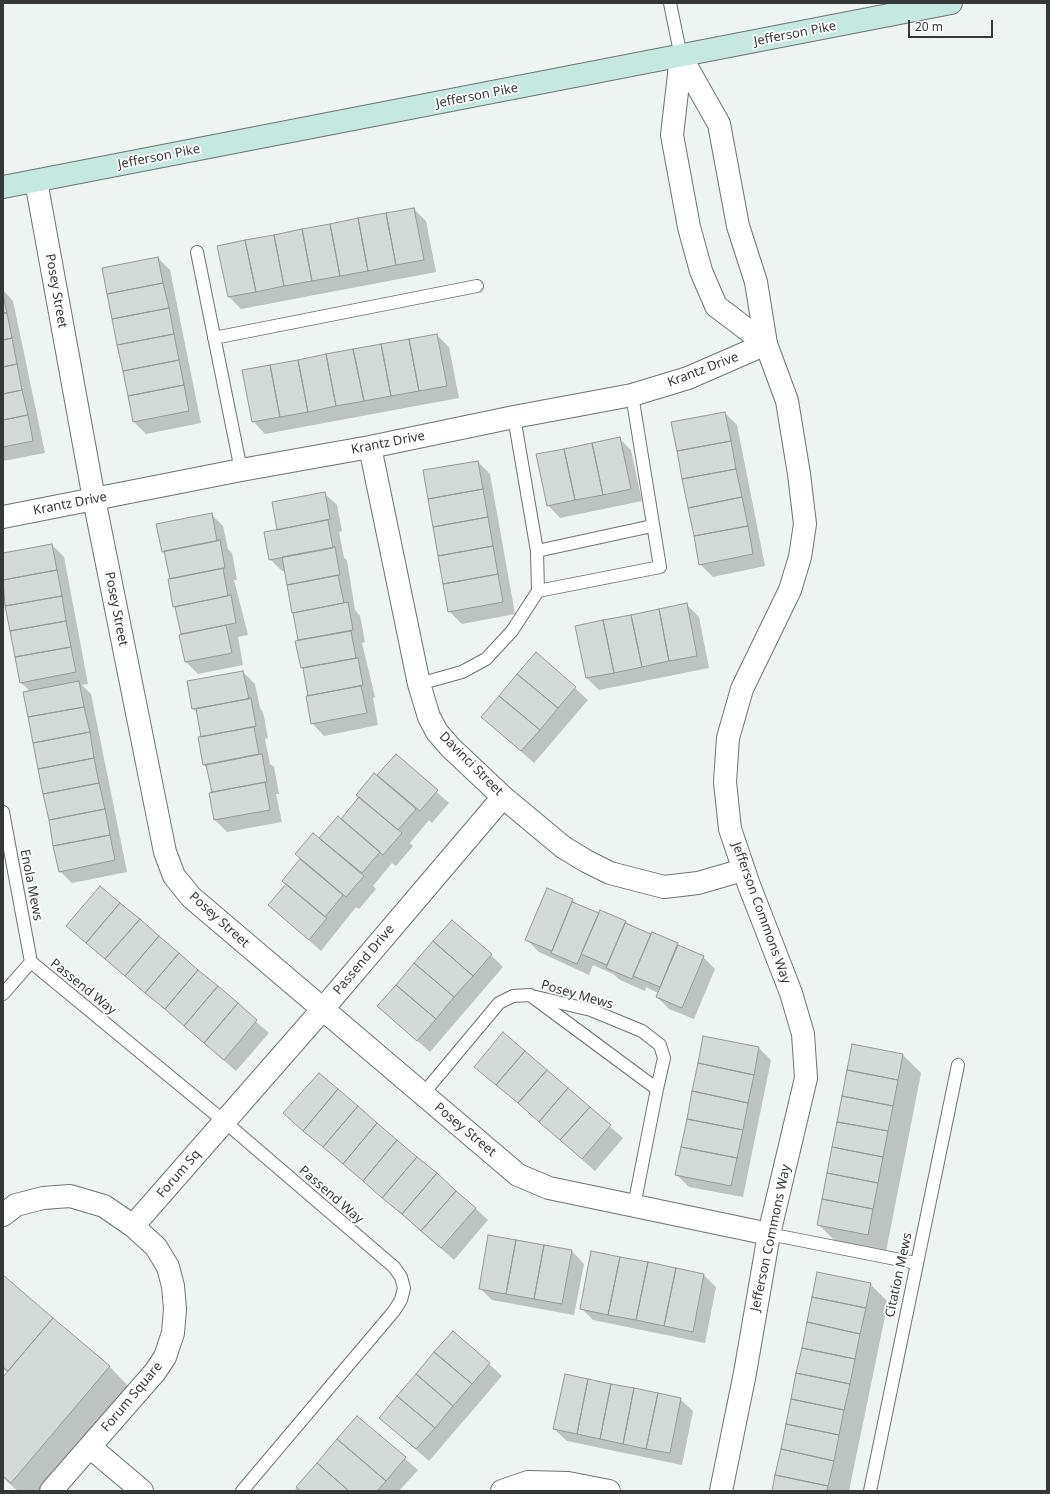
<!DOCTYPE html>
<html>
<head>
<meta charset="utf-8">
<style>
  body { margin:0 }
  #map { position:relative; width:1050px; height:1494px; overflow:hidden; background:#edf4f2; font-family:"Noto Sans",sans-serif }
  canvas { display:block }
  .frame { position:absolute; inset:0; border:4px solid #353837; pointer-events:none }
  .scale { position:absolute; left:908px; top:20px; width:85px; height:18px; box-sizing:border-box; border:2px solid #353837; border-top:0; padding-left:5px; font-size:12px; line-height:14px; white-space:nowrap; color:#353837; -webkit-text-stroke:3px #fff; paint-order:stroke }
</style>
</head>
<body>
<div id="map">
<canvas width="1050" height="1494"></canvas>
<div class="frame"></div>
<div class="scale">20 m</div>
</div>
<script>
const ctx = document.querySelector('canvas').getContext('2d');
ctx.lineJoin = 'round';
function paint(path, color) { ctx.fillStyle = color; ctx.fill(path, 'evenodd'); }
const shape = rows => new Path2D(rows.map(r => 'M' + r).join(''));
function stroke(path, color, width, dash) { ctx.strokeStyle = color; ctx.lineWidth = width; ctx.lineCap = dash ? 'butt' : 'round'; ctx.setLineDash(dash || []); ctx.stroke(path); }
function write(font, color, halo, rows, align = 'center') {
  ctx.font = font + ' "Noto Sans",sans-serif'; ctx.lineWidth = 3.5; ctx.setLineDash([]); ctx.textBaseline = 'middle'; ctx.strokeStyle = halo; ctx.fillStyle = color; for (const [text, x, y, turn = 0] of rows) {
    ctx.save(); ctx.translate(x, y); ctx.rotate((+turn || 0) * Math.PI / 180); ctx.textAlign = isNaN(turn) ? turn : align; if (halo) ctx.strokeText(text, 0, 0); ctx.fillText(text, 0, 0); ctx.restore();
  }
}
paint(shape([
  [414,209,426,221,436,272,241,309,229,297,219,246],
  [158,258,170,270,201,423,146,434,134,422],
  [3,290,13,301,45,453,3,461],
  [437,335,449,347,459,398,265,434,253,421],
  [725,413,737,425,765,566,713,577,700,564],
  [619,438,631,450,642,501,560,518,548,505],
  [478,462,490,474,515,614,462,624,449,611],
  [324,493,337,505,342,531,339,532,344,558,347,560,355,610,360,616,365,642,362,643,375,697,373,698,378,725,324,736,312,723,310,697,297,642,299,641,286,571,282,571,270,559,278,531],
  [211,514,223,526,228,549,232,553,237,580,234,580,248,635,238,637,243,665,198,674,186,662,182,635,169,580,171,580,166,555,163,551],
  [52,545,64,557,88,684,82,685,91,694,127,872,72,883,60,871,30,691,20,682,3,588,3,554],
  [686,604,699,617,709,668,599,690,587,678],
  [243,672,255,684,260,708,263,712,268,738,265,739,270,764,274,767,279,794,276,794,282,822,227,832,215,820,208,769,204,765,202,738,198,713,193,709],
  [575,688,588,700,534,763,482,717],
  [396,756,449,803,432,823,429,820,410,843,413,846,396,866,392,863,373,886,376,889,359,909,356,907,321,951,269,905,287,884,283,881,302,859,338,818,341,821],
  [100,887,269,1033,236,1071,68,926],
  [548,890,573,900,578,905,625,922,652,935,653,933,703,957,715,969,694,1019,669,1009,657,997,658,993,646,987,645,991,620,980,613,974,593,965,589,975,539,952,527,940],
  [491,955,503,967,430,1052,378,1006],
  [504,1034,623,1138,595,1171,476,1066],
  [704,1037,759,1048,771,1060,743,1197,689,1187,676,1174],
  [853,1045,903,1055,921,1073,886,1252,836,1242,818,1224],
  [285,1113,475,1208,488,1220,454,1260],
  [489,1236,572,1251,584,1264,574,1315,492,1300,480,1288],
  [592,1252,704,1275,716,1287,705,1343,593,1320,581,1308],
  [3,1277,110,1367,133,1391,48,1491,18,1491,3,1478,3,1378,8,1373,3,1369],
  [870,1284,888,1302,849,1491,773,1491],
  [489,1364,502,1376,429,1461,380,1418],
  [680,1399,693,1411,682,1465,567,1441,554,1429],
  [357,1417,418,1470,399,1491,294,1491]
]), '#0003');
const building = shape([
  [414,208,424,260,396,265,386,213,414,208],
  [386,213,396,265,368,271,358,218,386,213],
  [358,218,368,271,340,276,330,224,358,218],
  [330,224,340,276,312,281,302,229,330,224],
  [302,229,312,281,284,286,274,235,302,229],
  [274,235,284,286,256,292,245,240,274,235],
  [245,240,256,292,228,297,217,246,245,240],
  [158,257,163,283,107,294,102,268,158,257],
  [163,283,169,308,112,319,107,294,163,283],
  [3,295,7,313,3,313,3,295],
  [169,308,174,334,117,345,112,319,169,308],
  [3,313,7,313,12,338,3,340,3,313],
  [174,334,179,360,123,371,117,345,174,334],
  [437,334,447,386,419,391,409,339,437,334],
  [12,338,17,364,3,367,3,340,12,338],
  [409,339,419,391,391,396,381,344,409,339],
  [381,344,391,396,364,401,353,349,381,344],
  [353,349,364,401,336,406,326,354,353,349],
  [326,354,336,406,308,412,298,360,326,354],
  [179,360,184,385,128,396,123,371,179,360],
  [298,360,308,412,280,417,270,365,298,360],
  [17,364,22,390,3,394,3,367,17,364],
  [270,365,280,417,252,422,242,370,270,365],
  [184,385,189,411,133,422,128,396,184,385],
  [22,390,28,415,3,420,3,394,22,390],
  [725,412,731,441,677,451,671,422,725,412],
  [28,415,33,441,3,447,3,420,28,415],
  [620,437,631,489,603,495,592,443,620,437],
  [731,441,736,469,682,479,677,451,731,441],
  [592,443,603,495,575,500,564,449,592,443],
  [564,449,575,500,547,506,536,454,564,449],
  [478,461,483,489,428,499,423,470,478,461],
  [736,469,742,497,688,508,682,479,736,469],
  [483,489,488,517,433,527,428,499,483,489],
  [325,492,330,519,277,530,272,502,325,492],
  [742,497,748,526,694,536,688,508,742,497],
  [212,513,217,541,162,552,156,524,212,513],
  [488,517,493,546,438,556,433,527,488,517],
  [328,520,333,548,269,560,264,532,328,520],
  [748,526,753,554,699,565,694,536,748,526],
  [220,540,225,568,170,579,164,551,220,540],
  [52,544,57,570,3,580,3,553,52,544],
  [493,546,498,574,443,584,438,556,493,546],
  [335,547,340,575,287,585,282,557,335,547],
  [223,568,228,596,173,607,168,579,223,568],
  [57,570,62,596,5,606,3,580,57,570],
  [498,574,503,602,448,612,443,584,498,574],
  [338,575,344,603,292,613,287,585,338,575],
  [231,595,236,623,181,634,175,607,231,595],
  [62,596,66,621,10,631,5,606,62,596],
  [348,602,353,630,298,640,293,613,348,602],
  [687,603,697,656,669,661,659,609,687,603],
  [659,609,669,661,642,667,631,615,659,609],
  [631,615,642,667,614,673,603,620,631,615],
  [603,620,614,673,586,678,575,626,603,620],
  [66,621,71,647,15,657,10,631,66,621],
  [226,625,232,653,185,662,179,635,226,625],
  [351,631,356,658,301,668,295,641,351,631],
  [71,647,76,672,20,683,15,657,71,647],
  [536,652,576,687,558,708,517,674,536,652],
  [358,658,363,685,308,696,303,668,358,658],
  [243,671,249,699,192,709,187,681,243,671],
  [517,674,558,708,540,730,499,696,517,674],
  [79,681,84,707,28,717,23,692,79,681],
  [361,686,367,713,311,724,306,696,361,686],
  [499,696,540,730,521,751,481,717,499,696],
  [251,698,256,726,201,737,196,709,251,698],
  [84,707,90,732,33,743,28,717,84,707],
  [254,727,259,754,203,765,198,737,254,727],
  [90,732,94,758,38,769,33,743,90,732],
  [262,754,267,782,212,792,206,765,262,754],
  [396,754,438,790,420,811,377,775,396,754],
  [94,758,99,783,43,794,38,769,94,758],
  [374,773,416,809,398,830,356,795,374,773],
  [265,782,270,810,214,820,209,793,265,782],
  [99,783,105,809,49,820,43,794,99,783],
  [359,797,402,833,383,855,341,819,359,797],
  [105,809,110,835,53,846,49,820,105,809],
  [338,816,380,852,362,873,319,838,338,816],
  [313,833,364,876,346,897,295,854,313,833],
  [110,835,115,860,59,872,53,846,110,835],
  [300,859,343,895,325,917,282,881,300,859],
  [286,884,327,918,309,940,268,905,286,884],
  [100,886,120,903,86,943,66,926,100,886],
  [547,888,573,899,552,951,525,940,547,888],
  [572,902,599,913,577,964,551,953,572,902],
  [120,903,140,919,105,959,86,943,120,903],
  [600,910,626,921,607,965,581,954,600,910],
  [140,919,159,936,125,976,105,959,140,919],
  [452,920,492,954,473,976,433,941,452,920],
  [625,923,651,934,632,979,606,968,625,923],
  [652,932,678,943,660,987,633,976,652,932],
  [159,936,179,953,145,993,125,976,159,936],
  [433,941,473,976,454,997,414,963,433,941],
  [678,945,704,956,682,1008,656,997,678,945],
  [179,953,198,970,165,1009,145,993,179,953],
  [414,963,454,997,436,1019,396,985,414,963],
  [198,970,218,986,184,1026,165,1009,198,970],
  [396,985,436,1019,417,1041,377,1006,396,985],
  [218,986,238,1003,204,1043,184,1026,218,986],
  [238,1003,257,1020,224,1060,204,1043,238,1003],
  [503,1032,525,1051,496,1085,474,1067,503,1032],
  [703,1036,759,1047,754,1075,698,1063,703,1036],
  [852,1044,903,1054,898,1080,847,1070,852,1044],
  [525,1051,547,1070,518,1103,496,1085,525,1051],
  [698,1063,754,1075,748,1103,692,1091,698,1063],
  [547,1070,568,1088,539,1122,518,1103,547,1070],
  [847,1070,898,1080,893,1106,842,1096,847,1070],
  [319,1073,338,1089,303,1131,283,1113,319,1073],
  [568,1088,590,1107,560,1140,539,1122,568,1088],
  [338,1089,358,1106,323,1147,303,1131,338,1089],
  [692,1091,748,1103,743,1130,687,1119,692,1091],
  [842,1096,893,1106,888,1131,837,1122,842,1096],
  [358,1106,377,1123,343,1164,323,1147,358,1106],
  [590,1107,611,1125,582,1159,560,1140,590,1107],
  [687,1119,743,1130,737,1158,681,1147,687,1119],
  [837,1122,888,1131,883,1157,832,1147,837,1122],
  [377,1123,397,1140,363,1181,343,1164,377,1123],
  [397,1140,417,1157,382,1198,363,1181,397,1140],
  [681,1147,737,1158,731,1186,675,1175,681,1147],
  [832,1147,883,1157,878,1183,827,1173,832,1147],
  [417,1157,437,1173,402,1214,382,1198,417,1157],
  [437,1173,456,1191,421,1231,402,1214,437,1173],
  [827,1173,878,1183,873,1209,822,1199,827,1173],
  [456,1191,476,1208,441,1248,421,1231,456,1191],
  [822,1199,873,1209,868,1235,817,1225,822,1199],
  [488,1235,516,1240,506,1294,479,1289,488,1235],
  [516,1240,544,1245,534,1299,506,1294,516,1240],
  [544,1245,572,1250,562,1304,534,1299,544,1245],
  [591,1251,620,1257,608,1315,580,1309,591,1251],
  [620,1257,648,1262,636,1320,608,1315,620,1257],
  [648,1262,676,1268,664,1326,636,1320,648,1262],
  [676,1268,704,1274,693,1332,664,1326,676,1268],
  [817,1272,871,1283,866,1308,812,1297,817,1272],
  [3,1275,53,1318,8,1371,3,1367,3,1275],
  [812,1297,866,1308,860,1334,807,1322,812,1297],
  [53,1318,110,1366,11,1483,3,1476,3,1377,53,1318],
  [807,1322,860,1334,855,1359,802,1348,807,1322],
  [453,1331,490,1363,472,1384,434,1352,453,1331],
  [802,1348,855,1359,850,1384,796,1373,802,1348],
  [434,1352,472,1384,453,1406,416,1374,434,1352],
  [796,1373,850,1384,844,1410,791,1399,796,1373],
  [416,1374,453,1406,435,1428,397,1396,416,1374],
  [565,1374,588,1379,577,1434,553,1429,565,1374],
  [588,1379,611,1384,600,1439,577,1434,588,1379],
  [611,1384,634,1388,623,1444,600,1439,611,1384],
  [634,1388,658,1393,646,1449,623,1444,634,1388],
  [658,1393,681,1398,670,1453,646,1449,658,1393],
  [397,1396,435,1428,416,1449,379,1418,397,1396],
  [791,1399,844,1410,839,1435,786,1424,791,1399],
  [357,1416,406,1457,386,1481,337,1439,357,1416],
  [786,1424,839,1435,834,1461,781,1449,786,1424],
  [337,1439,386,1481,377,1491,349,1491,317,1463,337,1439],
  [781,1449,834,1461,828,1486,775,1475,781,1449],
  [317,1463,349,1491,301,1491,296,1487,317,1463],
  [775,1475,828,1486,827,1491,772,1491,775,1475]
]);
paint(building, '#d3dad8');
stroke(building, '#939a97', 1);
const service = shape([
  [670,3,681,57],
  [197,252,241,470],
  [214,338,477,286],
  [537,551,652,526],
  [538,591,660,567,632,395],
  [419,684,462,672,486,659,512,631,538,591,537,551,514,417],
  [3,812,31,962],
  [31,962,225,1122,394,1267,401,1277,404,1288,401,1300,394,1311,242,1491],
  [3,994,31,962],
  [536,997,591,1010,642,1031,660,1045,664,1058,657,1089],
  [423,1094,499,1003,513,996,530,995,657,1089,634,1206],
  [769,1234,916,1263],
  [870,1491,958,1065]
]);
const minor = shape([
  [36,181,94,499,165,852,174,876,191,897,518,1175,549,1188,769,1234],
  [370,447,419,684,429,717,437,732,451,748,503,797,563,847,586,861,610,873,664,887,698,883,743,870],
  [3,517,241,470,370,447,514,417,632,395,688,378,766,344],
  [3,1215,16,1205,43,1198,70,1196,104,1206,133,1226,156,1247,168,1267,173,1286,175,1309,173,1333,165,1357,155,1372,51,1491],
  [133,1226,322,1010,503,797],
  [90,1447,142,1491],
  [502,1491,528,1482,568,1483,609,1491]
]);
const tertiary = shape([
  [681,57,719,124,738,226,756,282,766,344,787,401,799,474,805,524,800,557,790,590,742,689,728,738,725,782,730,829,749,885,791,993,803,1034,806,1078,769,1234,745,1373,721,1491],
  [681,57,672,135,689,227,701,271,716,306,766,344]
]);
const secondary = shape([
  [3,187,951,3]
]);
stroke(service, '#6d7472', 14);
stroke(minor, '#6d7472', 24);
stroke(tertiary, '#6d7472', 24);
stroke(secondary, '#6d7472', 24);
stroke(service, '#fff', 12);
stroke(minor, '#fff', 22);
stroke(tertiary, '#fff', 22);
stroke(secondary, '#c7e8e1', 22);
write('13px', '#353837', '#fff', [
  ["Jefferson Pike",795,34,-11],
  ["Jefferson Pike",477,96,-11],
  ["Jefferson Pike",159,157,-11],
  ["Posey Street",56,291,80],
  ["Krantz Drive",703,370,-21],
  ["Krantz Drive",388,443,-11],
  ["Krantz Drive",70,504,-11],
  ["Posey Street",116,609,79],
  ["Davinci Street",471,764,45],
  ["Enola Mews",31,885,79],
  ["Jefferson Commons Way",761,913,70],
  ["Posey Street",219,920,42],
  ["Passend Drive",364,960,-50],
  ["Passend Way",83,987,39],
  ["Posey Mews",577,995,16],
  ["Posey Street",465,1130,40],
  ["Forum Sq",179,1174,-49],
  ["Passend Way",331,1195,41],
  ["Jefferson Commons Way",771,1238,-78],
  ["Citation Mews",899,1275,-78],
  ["Forum Square",132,1397,-50]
]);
</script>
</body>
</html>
